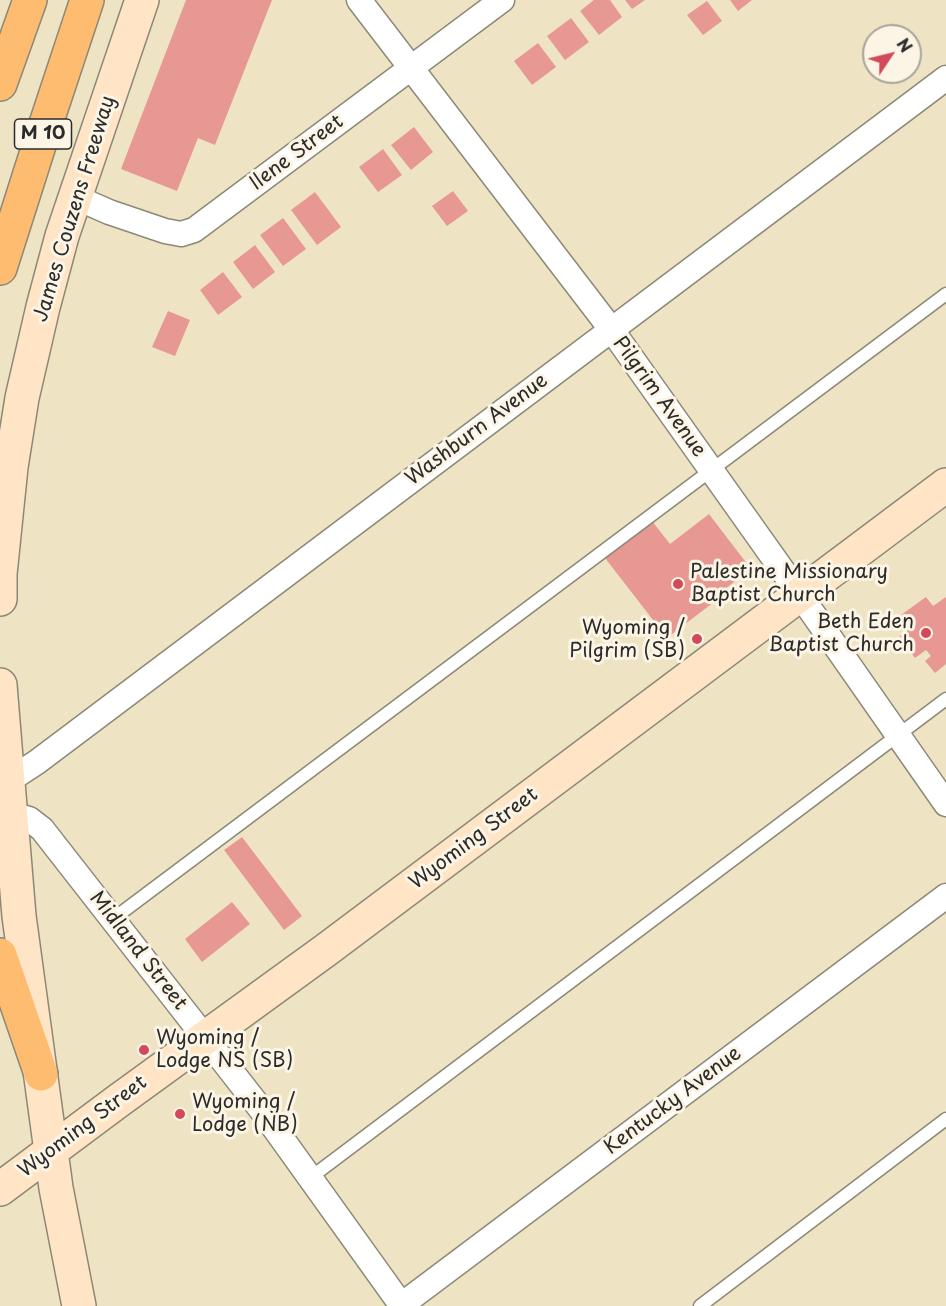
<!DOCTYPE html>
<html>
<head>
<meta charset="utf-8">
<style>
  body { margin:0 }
  #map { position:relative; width:946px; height:1306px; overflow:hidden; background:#eee4c4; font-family:"Playpen Sans",sans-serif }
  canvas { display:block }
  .north { position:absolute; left:862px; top:24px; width:60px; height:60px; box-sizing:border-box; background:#fcf5e5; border:2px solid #a8a49b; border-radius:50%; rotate:55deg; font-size:16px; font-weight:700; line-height:24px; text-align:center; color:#2b2b2b }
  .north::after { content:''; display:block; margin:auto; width:21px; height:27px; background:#d1495b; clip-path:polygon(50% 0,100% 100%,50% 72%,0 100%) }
</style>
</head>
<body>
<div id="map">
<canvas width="946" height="1306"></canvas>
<div class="north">N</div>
</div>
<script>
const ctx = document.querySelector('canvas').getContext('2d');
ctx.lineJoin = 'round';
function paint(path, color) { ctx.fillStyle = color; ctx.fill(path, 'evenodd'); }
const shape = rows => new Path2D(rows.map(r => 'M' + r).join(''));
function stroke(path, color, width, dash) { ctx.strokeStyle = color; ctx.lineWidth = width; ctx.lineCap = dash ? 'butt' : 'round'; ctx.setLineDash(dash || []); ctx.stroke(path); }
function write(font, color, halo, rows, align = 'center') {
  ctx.font = font + ' "Playpen Sans",sans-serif'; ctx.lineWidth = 6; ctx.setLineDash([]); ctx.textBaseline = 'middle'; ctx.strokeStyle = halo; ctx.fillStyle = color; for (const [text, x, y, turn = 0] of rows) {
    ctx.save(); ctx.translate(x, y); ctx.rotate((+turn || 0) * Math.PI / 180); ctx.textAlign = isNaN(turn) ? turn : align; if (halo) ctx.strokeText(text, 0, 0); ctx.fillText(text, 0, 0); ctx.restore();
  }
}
paint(shape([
  [186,0,272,0,215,145,198,138,177,191,121,169],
  [594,0,610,0,622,17,599,35,580,11],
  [625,0,645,0,632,9],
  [730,0,752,0,738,11],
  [707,1,722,21,703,35,687,15],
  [571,18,589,42,565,60,547,36],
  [538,43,556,67,532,85,514,61],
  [414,127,433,152,411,170,391,145],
  [383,149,402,175,378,192,359,167],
  [453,191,468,211,447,226,432,206],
  [315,192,341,227,317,245,291,210],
  [283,218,306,249,283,266,260,235],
  [255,245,275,272,253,289,233,262],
  [223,272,242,297,218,315,200,290],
  [168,311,190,320,175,356,152,347],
  [709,514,751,569,712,599,714,602,667,638,605,558,652,521,670,544],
  [926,597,933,606,946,597,946,664,935,673,925,661,931,656,926,650,915,658,899,637,911,628,901,615],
  [242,837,302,916,284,930,224,850],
  [232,902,250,924,202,962,185,939]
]), '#e89893');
const lane = shape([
  [113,919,946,294],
  [310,1178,946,699],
  [700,1306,946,1119]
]);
const street = shape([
  [359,0,611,329,800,595,946,804],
  [75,197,109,212,165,231,181,234,194,230,502,0],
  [8,781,37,762,946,78],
  [11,814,29,819,42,829,260,1108,402,1306],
  [400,1306,946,896]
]);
const secondary = shape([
  [0,599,0,574,11,467,22,398,43,307,62,236,142,0],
  [0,685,19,916,56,1188,79,1306],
  [0,1189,118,1101,326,950,946,485]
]);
const highway = shape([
  [0,84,30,0],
  [0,268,41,139,87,0],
  [0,955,41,1074]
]);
stroke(lane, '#8c8878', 15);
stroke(street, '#8c8878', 27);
stroke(secondary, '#8c8878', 36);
stroke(highway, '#8c8878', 36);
stroke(lane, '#fff', 12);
stroke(street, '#fff', 24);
stroke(secondary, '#ffe4c6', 33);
stroke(highway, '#febc70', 33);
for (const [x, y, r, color] of [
  [678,584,6,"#d1495b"],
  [926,633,6,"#d1495b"],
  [697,639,6,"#d1495b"],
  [144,1050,6,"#d1495b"],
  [180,1114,6,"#d1495b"]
]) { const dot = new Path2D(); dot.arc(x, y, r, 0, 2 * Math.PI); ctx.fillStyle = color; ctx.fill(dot); stroke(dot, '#fcf5e5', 2); }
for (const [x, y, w] of [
  [43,134,57]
]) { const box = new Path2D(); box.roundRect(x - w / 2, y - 15, w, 30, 4.5); ctx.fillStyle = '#fcf5e5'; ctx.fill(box); stroke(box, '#2b2b2b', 1.5); }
write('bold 18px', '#2b2b2b', null, [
  ["M 10",43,134]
]);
write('20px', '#2b2b2b', '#fcf5e5', [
  ["Ilene Street",297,153,-37],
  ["James Couzens Freeway",75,209,-73],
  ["Pilgrim Avenue",659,397,54],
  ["Washburn Avenue",477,430,-37],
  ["Wyoming Street",474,839,-37],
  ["Midland Street",138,951,52],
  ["Kentucky Avenue",673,1101,-37],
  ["Wyoming Street",83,1127,-37]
]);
write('20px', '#2b2b2b', '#fcf5e5', [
  ["Palestine Missionary",690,572],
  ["Baptist Church",690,595],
  ["Beth Eden",914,622,"right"],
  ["Baptist Church",914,645,"right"],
  ["Wyoming /",685,628,"right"],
  ["Pilgrim (SB)",685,651,"right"],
  ["Wyoming /",156,1038],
  ["Lodge NS (SB)",156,1061],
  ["Wyoming /",192,1102],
  ["Lodge (NB)",192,1125]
], 'left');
</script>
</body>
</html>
